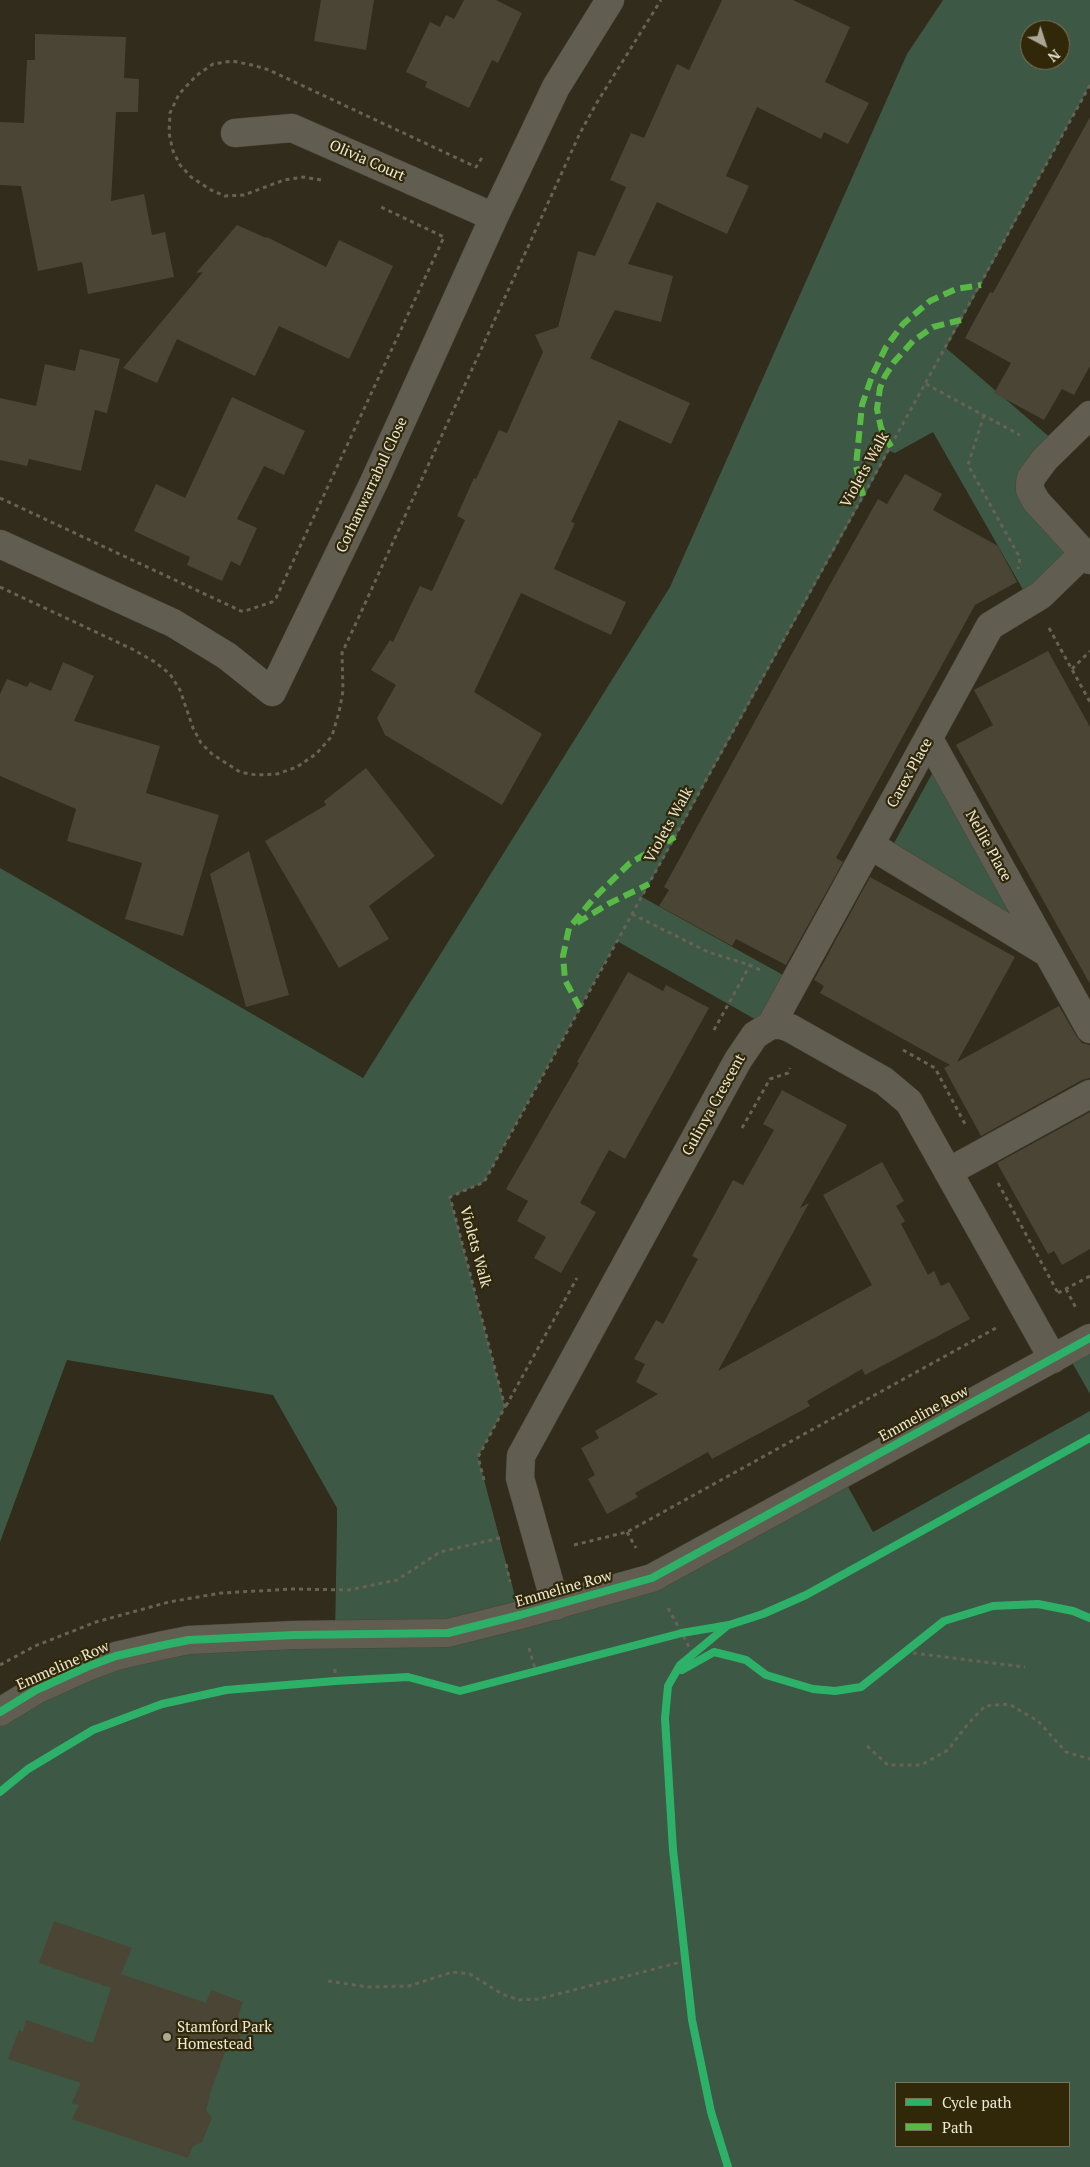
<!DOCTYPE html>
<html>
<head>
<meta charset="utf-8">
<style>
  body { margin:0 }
  #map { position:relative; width:1090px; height:2167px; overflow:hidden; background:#312c1b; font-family:"PT Serif",serif }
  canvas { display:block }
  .legend { position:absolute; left:895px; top:2082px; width:175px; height:65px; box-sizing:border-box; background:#302808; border:1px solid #7c755b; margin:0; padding:6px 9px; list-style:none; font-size:15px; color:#eee9d7 }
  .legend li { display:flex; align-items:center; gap:10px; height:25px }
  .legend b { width:25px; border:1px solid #7c755b }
  .north { position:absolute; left:1020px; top:20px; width:50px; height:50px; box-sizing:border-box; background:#302808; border:1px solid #7c755b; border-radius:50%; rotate:140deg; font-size:14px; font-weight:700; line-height:20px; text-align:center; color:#eee9d7 }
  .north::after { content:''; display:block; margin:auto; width:18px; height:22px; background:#aca795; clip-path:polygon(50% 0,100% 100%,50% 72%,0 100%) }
</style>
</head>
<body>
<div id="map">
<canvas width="1090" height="2167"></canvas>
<ul class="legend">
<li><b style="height:6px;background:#2db169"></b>Cycle path</li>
<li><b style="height:6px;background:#58b947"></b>Path</li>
</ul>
<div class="north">N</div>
</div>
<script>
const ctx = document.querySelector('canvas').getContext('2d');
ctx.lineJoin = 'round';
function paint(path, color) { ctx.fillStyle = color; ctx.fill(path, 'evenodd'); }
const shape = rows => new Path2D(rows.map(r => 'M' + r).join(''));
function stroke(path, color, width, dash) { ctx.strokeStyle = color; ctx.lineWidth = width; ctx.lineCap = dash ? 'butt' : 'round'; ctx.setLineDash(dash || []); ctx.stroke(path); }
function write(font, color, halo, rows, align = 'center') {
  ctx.font = font + ' "PT Serif",serif'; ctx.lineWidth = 4.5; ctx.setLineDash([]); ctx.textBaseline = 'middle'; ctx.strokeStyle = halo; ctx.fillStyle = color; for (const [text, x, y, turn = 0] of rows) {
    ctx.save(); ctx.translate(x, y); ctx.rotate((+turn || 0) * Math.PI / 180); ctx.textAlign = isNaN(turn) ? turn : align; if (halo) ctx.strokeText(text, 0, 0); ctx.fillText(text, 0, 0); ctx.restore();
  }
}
paint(shape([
  [943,0,1090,0,1090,85,946,348,1060,446,1031,478,1084,553,1030,602,933,432,895,453,889,451,642,897,794,981,767,1026,617,941,484,1182,450,1197,505,1407,478,1457,520,1615,652,1578,841,1474,873,1532,1090,1411,1090,2167,0,2167,0,1712,89,1666,335,1635,337,1525,337,1508,273,1395,67,1360,0,1542,0,868,363,1078,670,587,907,54],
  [1030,30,1060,30,1060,60,1030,60],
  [896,2083,1069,2083,1069,2146,896,2146],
  [940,759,1048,953,887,856],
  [1090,1338,1090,1394,1066,1352]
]), '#3d5844');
paint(shape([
  [321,0,374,0,366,50,314,41],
  [464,0,496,0,522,13,498,63,492,60,469,108,425,87,427,82,406,72,430,22,440,27,446,15,454,19],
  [722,0,793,0,850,27,825,82,869,103,848,144,824,132,821,139,757,107,726,176,749,186,727,234,657,202,628,264,673,276,661,322,615,310,590,358,690,403,671,444,619,420,571,522,575,523,554,569,626,602,611,635,521,593,474,692,542,734,502,805,385,735,377,718,396,685,371,670,390,640,393,642,420,586,432,591,465,520,457,516,474,478,476,479,499,430,507,433,543,352,535,335,558,327,578,251,595,256,626,187,610,180,631,133,644,138,677,64,689,70],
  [35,34,126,37,124,78,139,79,138,112,116,112,111,201,144,194,152,235,165,232,174,277,88,294,82,262,38,271,21,186,0,185,0,122,24,123,27,60,35,60],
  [1090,117,1090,366,1074,395,1062,389,1044,420,994,393,1011,363,965,338,990,292,993,293],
  [237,225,266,238,267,237,326,267,339,240,393,266,349,359,279,326,255,376,177,339,157,383,123,368,203,272,196,273],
  [80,349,120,359,107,413,95,410,81,471,29,459,27,466,0,460,0,398,36,406,45,364,75,371],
  [232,397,305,431,284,475,264,466,237,519,257,528,240,566,231,561,222,581,187,565,190,557,134,531,156,484,185,498],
  [905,474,942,494,933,510,998,546,1017,582,975,605,836,858,843,862,786,965,736,939,732,946,659,906,669,890,664,887,833,579,878,499,887,504],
  [1048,651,1090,727,1090,984,956,745,993,725,974,690],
  [63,662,94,676,74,721,160,746,146,793,219,815,183,936,125,919,142,863,67,841,76,809,0,776,0,694,7,679,27,687,30,682,51,691],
  [366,768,435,856,369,906,389,939,339,968,265,841,326,805,324,801],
  [249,851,289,995,246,1007,210,874],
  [870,877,1015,957,957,1062,1059,1006,1077,1037,1082,1043,1090,1045,1090,1078,1082,1080,981,1136,944,1068,950,1065,820,993,824,986,814,980],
  [628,972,663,991,666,985,709,1008,625,1159,609,1150,580,1203,596,1212,561,1273,534,1258,546,1237,517,1221,528,1201,506,1189,579,1063,577,1062],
  [782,1090,847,1125,800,1208,809,1203,718,1371,872,1285,823,1195,882,1162,904,1201,896,1206,905,1221,901,1224,928,1275,934,1271,941,1286,949,1282,970,1319,865,1375,862,1369,807,1401,810,1406,712,1459,708,1452,635,1493,638,1497,607,1514,588,1479,595,1475,581,1448,599,1438,595,1431,658,1394,636,1382,645,1364,634,1359,656,1320,663,1324,698,1259,692,1256,733,1180,743,1185,774,1130,763,1124],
  [1090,1112,1090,1249,1062,1265,1054,1251,1048,1254,997,1163],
  [54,1921,132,1948,121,1974,206,2003,211,1990,243,2002,238,2016,244,2026,236,2048,225,2052,209,2096,210,2096,206,2110,212,2118,202,2142,193,2146,188,2158,72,2119,79,2105,72,2103,81,2083,8,2059,19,2030,23,2032,26,2020,93,2043,111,1988,39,1963]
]), '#4b4535');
const minor = shape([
  [235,133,292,128,494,217],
  [1090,415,1045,459,1031,478,1030,483,1030,490,1036,501,1090,560],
  [0,544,173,623,227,656,272,692,374,482,494,217,556,87,610,0],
  [929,739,1090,1029],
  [870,845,1046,952],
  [771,1025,990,626,1041,595,1084,553],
  [948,1172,1090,1094],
  [556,1606,520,1478,521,1456,738,1060,755,1035,771,1025,781,1025,790,1028,884,1081,909,1102,1053,1359],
  [0,1712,36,1690,89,1666,116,1656,164,1645,189,1640,294,1635,448,1633,520,1615,652,1578,1090,1338]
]);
stroke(minor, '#4b4739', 29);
stroke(shape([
  [321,180,303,177,284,180,244,195,225,196,211,190,191,177,180,165,173,151,169,133,170,113,179,94,197,75,213,64,232,61,252,65,269,70,476,167,483,156],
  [926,384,1020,435],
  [984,415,968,465,1020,558,1018,569],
  [0,498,241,611,245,611,272,602,276,598,444,237,381,207],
  [0,587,132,649,155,662,170,674,180,690,193,728,201,743,212,754,240,772,256,775,277,774,297,767,316,754,332,736,339,712,343,691,342,653,357,621,580,133,596,104,661,0],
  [1049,628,1090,702],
  [1072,669,1090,651],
  [632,914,708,952,750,965,762,971],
  [714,1030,750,965],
  [903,1050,935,1068,965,1124],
  [742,1128,770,1079,788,1073,790,1068],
  [998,1183,1058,1293],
  [1066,1289,1076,1308],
  [1058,1293,1090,1276],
  [506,1406,577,1278],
  [484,1480,478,1457,505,1407,450,1197,484,1182,1090,85],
  [627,1532,636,1548],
  [574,1545,627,1532,996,1328],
  [506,1564,510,1582],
  [668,1608,693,1654],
  [529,1648,536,1672],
  [905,1652,1025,1667],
  [0,1665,35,1646,96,1622,169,1602,221,1593,293,1589,349,1590,397,1580,440,1552,500,1538],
  [335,1681,335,1669],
  [867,1746,888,1765,921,1765,948,1750,967,1725,985,1706,1009,1704,1038,1721,1066,1752,1090,1759],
  [328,1981,368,1987,409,1986,452,1972,470,1974,502,1994,519,2000,538,1999,566,1992,685,1961]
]), '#666256', 3, [4, 4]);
stroke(minor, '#615d51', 28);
stroke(shape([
  [891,447,881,428,877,409,880,388,885,376,894,362,913,341,933,327,961,320],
  [863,496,856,466,862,405,872,376,886,347,903,324,930,301,956,289,981,285],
  [577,923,608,904,649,884],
  [580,1008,565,980,563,956,569,928,594,898,630,863,675,837]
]), '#58b947', 6, [12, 6]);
stroke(shape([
  [727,1626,680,1665,668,1686,665,1718,673,1850,692,2020,711,2112,728,2167],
  [682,1670,714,1652,746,1660,766,1675,813,1689,835,1691,861,1687,944,1621,993,1606,1038,1604,1073,1611,1090,1618],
  [0,1712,36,1690,89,1666,116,1656,164,1645,189,1640,294,1635,448,1633,520,1615,652,1578,1090,1338],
  [0,1792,28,1769,93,1730,162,1704,226,1690,335,1681,408,1677,460,1691,682,1633,729,1625,763,1614,806,1595,1090,1438]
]), '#2db169', 8);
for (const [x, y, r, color] of [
  [167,2037,5,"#aca795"]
]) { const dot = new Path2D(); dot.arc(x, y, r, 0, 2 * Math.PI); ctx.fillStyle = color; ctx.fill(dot); stroke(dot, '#302808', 2); }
write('15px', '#eee9d7', '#302808', [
  ["Olivia Court",367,161,24],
  ["Violets Walk",865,470,-61],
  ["Corhanwarrabul Close",372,485,-65],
  ["Carex Place",910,773,-61],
  ["Violets Walk",669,825,-61],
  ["Nellie Place",988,846,61],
  ["Gulinya Crescent",714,1105,-61],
  ["Violets Walk",475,1247,75],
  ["Emmeline Row",924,1414,-29],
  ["Emmeline Row",564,1589,-16],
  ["Emmeline Row",63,1666,-24]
]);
write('15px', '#eee9d7', '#302808', [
  ["Stamford Park",177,2028],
  ["Homestead",177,2045]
], 'left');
</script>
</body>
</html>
